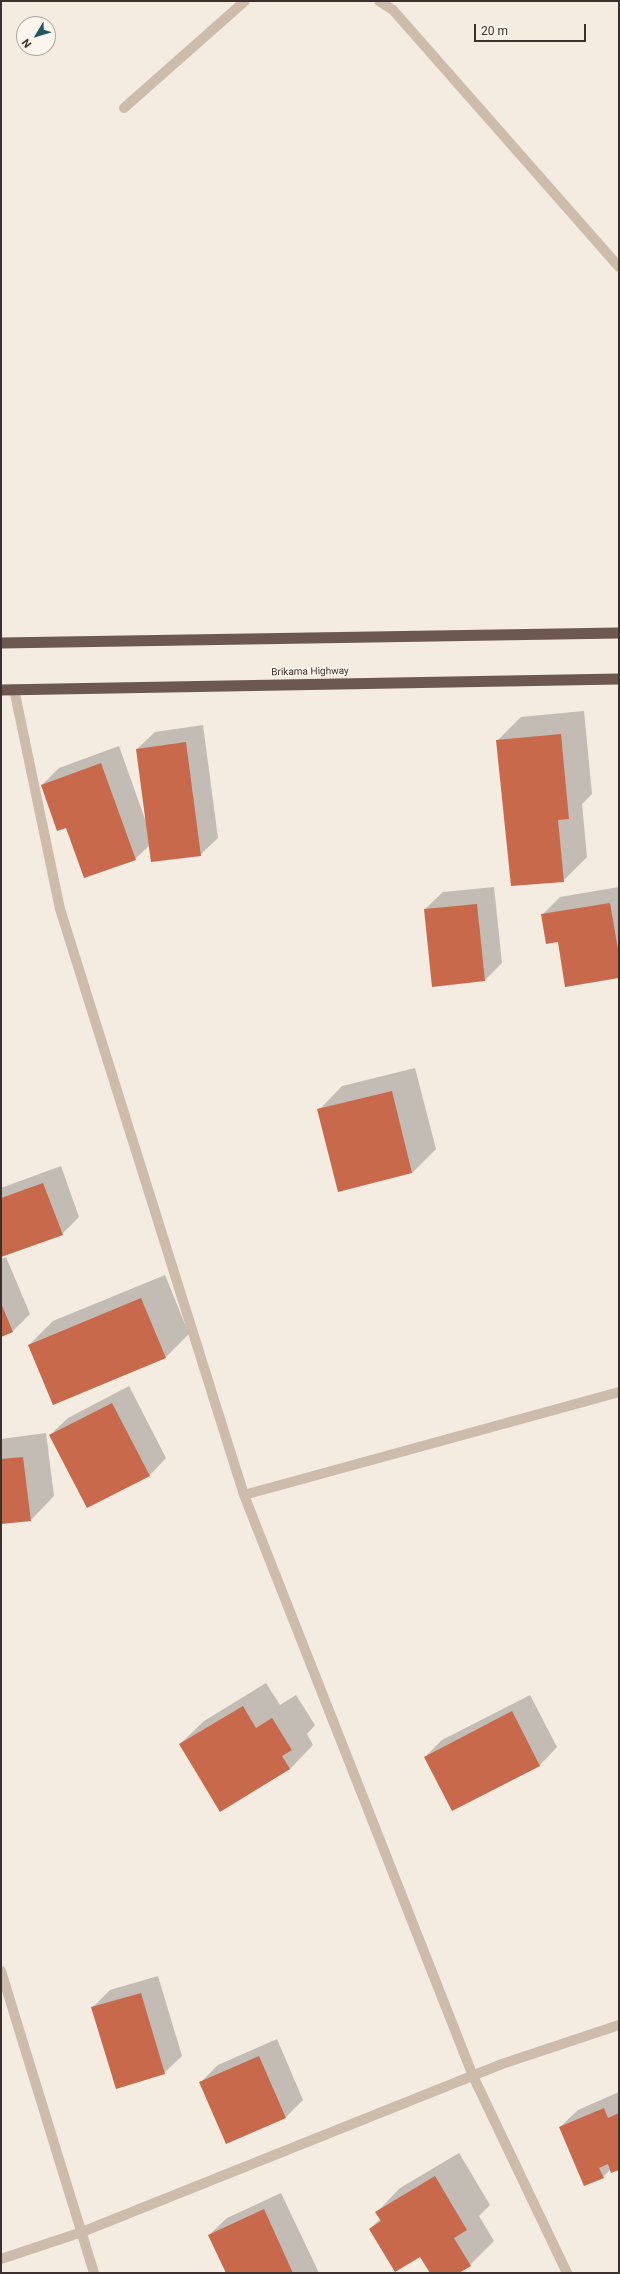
<!DOCTYPE html>
<style>
body{margin:0}
#map{position:relative;width:620px;height:2274px;overflow:hidden;background:#f4ebe1;font-family:Roboto,sans-serif}
canvas{display:block}
.frame{position:absolute;inset:0;border:2px solid #3b302b;pointer-events:none}
.north{position:absolute;left:16px;top:16px;width:40px;height:40px;box-sizing:border-box;background:#fbf5ee;border:1px solid #aea6a0;border-radius:50%;rotate:232deg;font-size:11px;font-weight:700;line-height:16px;text-align:center;color:#3b302b}
.north::after{content:'';display:block;margin:auto;width:14px;height:18px;background:#1f5a5e;clip-path:polygon(50% 0,100% 100%,50% 72%,0 100%)}
.scale{position:absolute;left:474px;top:24px;width:112px;height:18px;box-sizing:border-box;border:2px solid #3b302b;border-top:0;padding-left:5px;font-size:12px;line-height:14px;white-space:nowrap;color:#3b302b;-webkit-text-stroke:3px #fbf5ee;paint-order:stroke}
</style>
<div id="map">
<canvas width="620" height="2274"></canvas>
<div class="frame"></div>
<div class="north">N</div>
<div class="scale">20 m</div>
</div>
<script>
const ctx = document.querySelector('canvas').getContext('2d');
ctx.lineJoin = 'round';
function fillPath(path, color) { ctx.fillStyle = color; ctx.fill(path, 'evenodd'); }
const toPath = rows => new Path2D(rows.map(r => 'M' + r).join(''));
function strokePath(path, color, width, dash) { ctx.strokeStyle = color; ctx.lineWidth = width; ctx.lineCap = dash ? 'butt' : 'round'; ctx.setLineDash(dash || []); ctx.stroke(path); }
function drawText(font, color, halo, rows, align = 'center') {
  ctx.font = font + ' Roboto,sans-serif'; ctx.lineWidth = 3; ctx.setLineDash([]); ctx.textBaseline = 'middle'; ctx.strokeStyle = halo; ctx.fillStyle = color; for (const [text, x, y, turn = 0] of rows) {
    ctx.save(); ctx.translate(x, y); ctx.rotate((+turn || 0) * Math.PI / 180); ctx.textAlign = isNaN(turn) ? turn : align; if (halo) ctx.strokeText(text, 0, 0); ctx.fillText(text, 0, 0); ctx.restore();
  }
}
const shadow = toPath([
 [584,711,592,794,582,804,587,857,563,881,497,741,521,717],
 [203,725,218,838,200,855,150,845,135,859,66,827,42,785,59,768,119,746,146,822,137,749,155,732],
 [494,887,502,963,485,980,425,909,443,892],
 [619,887,619,977,558,941,542,915,560,897],
 [415,1068,436,1149,412,1173,319,1110,342,1086],
 [61,1166,79,1217,62,1234,1,1256,1,1188],
 [6,1257,30,1314,13,1331,1,1336,1,1259],
 [165,1275,189,1334,166,1357,53,1403,29,1345,53,1321],
 [129,1386,166,1458,149,1476,50,1435,68,1418],
 [46,1433,54,1496,31,1520,1,1523,1,1439],
 [266,1683,280,1705,296,1695,315,1725,307,1734,313,1745,290,1769,220,1811,180,1744,204,1721],
 [530,1695,557,1747,540,1765,452,1810,425,1757,442,1740],
 [158,1976,182,2056,164,2073,93,2007,110,1990],
 [277,2039,303,2100,286,2117,227,2142,201,2082,218,2065],
 [619,2092,619,2169,611,2169,603,2177,560,2127,578,2110],
 [459,2153,490,2205,479,2216,494,2241,470,2265,457,2273,431,2273,420,2256,370,2229,381,2218,377,2212,400,2188],
 [281,2193,319,2273,227,2273,209,2235,227,2218]
]);
const building = toPath([
 [561,734,569,819,558,820,564,882,511,886,496,740],
 [186,742,201,856,151,862,136,749],
 [101,763,136,860,84,878,66,828,57,831,41,785],
 [610,903,619,955,619,978,565,987,558,942,546,944,541,914],
 [477,904,485,981,432,987,424,909],
 [392,1091,412,1173,338,1192,317,1109],
 [43,1183,63,1235,1,1257,1,1198],
 [141,1298,166,1358,53,1405,28,1345],
 [1,1303,13,1332,1,1337],
 [112,1403,150,1476,87,1508,49,1435],
 [23,1457,31,1521,1,1524,1,1459],
 [243,1706,256,1728,272,1718,292,1750,282,1756,290,1769,220,1812,179,1744],
 [512,1711,540,1766,452,1811,424,1757],
 [141,1993,165,2074,116,2089,91,2007],
 [259,2056,286,2118,226,2144,199,2082],
 [604,2108,608,2118,619,2113,619,2170,611,2173,608,2164,599,2168,604,2178,584,2186,559,2127],
 [435,2176,467,2230,454,2238,471,2266,459,2273,430,2273,420,2257,395,2272,369,2229,381,2221,375,2212],
 [264,2209,293,2273,226,2273,208,2235]
]);
const minor = toPath([
 [379,1,393,10,619,267],
 [124,108,245,1],
 [14,689,60,909,244,1495,473,2076,567,2273],
 [244,1495,619,1392],
 [1,1971,94,2273],
 [1,2259,82,2232,502,2064,619,2025]
]);
const trunk = toPath([
 [1,643,619,633],
 [1,690,619,679]
]);
const streetNames = [
 ["Brikama Highway",310,672,-1]
];
fillPath(shadow, '#0003');
fillPath(building, '#c8694b');
strokePath(minor, '#cdbbac', 10);
strokePath(trunk, '#6c584f', 11);
drawText('10px', '#3b302b', '#fbf5ee', streetNames);
</script>
